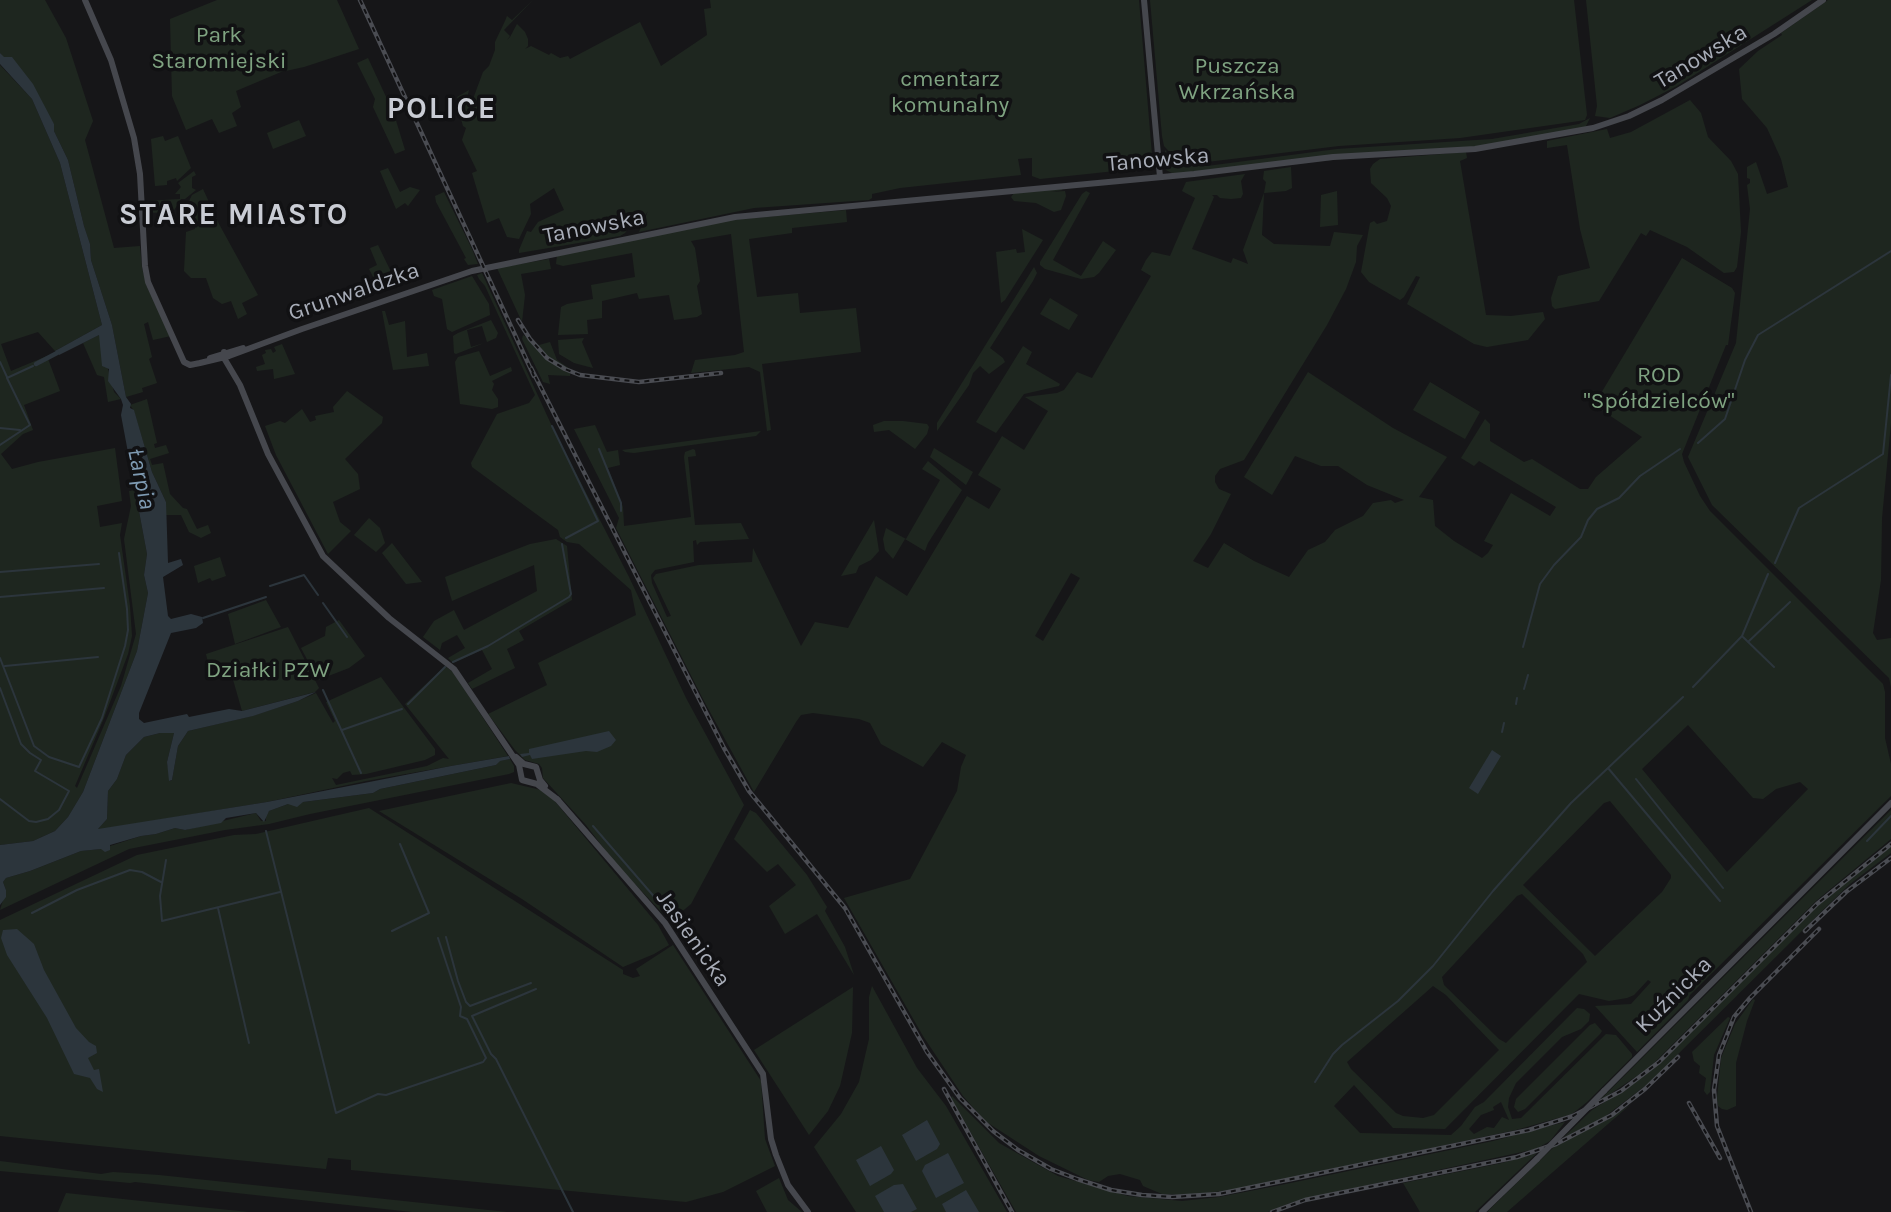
<!DOCTYPE html>
<meta charset="utf-8">
<style>
body{margin:0}
canvas{display:block;background:#161618}
</style>
<canvas width="1891" height="1212"></canvas>
<script>
const ctx = document.querySelector('canvas').getContext('2d');
ctx.lineJoin = 'round';
function fillPath(path, color) { ctx.fillStyle = color; ctx.fill(path, 'evenodd'); }
const toPath = rows => new Path2D(rows.map(r => 'M' + r).join(''));
function strokePath(path, color, width, dash) { ctx.strokeStyle = color; ctx.lineWidth = width; ctx.lineCap = dash ? 'butt' : 'round'; ctx.setLineDash(dash || []); ctx.stroke(path); }
function drawText(font, color, halo, rows, align = 'center') {
  ctx.font = font + ' Karla,sans-serif'; ctx.lineWidth = 7; ctx.setLineDash([]); ctx.textBaseline = 'middle'; ctx.strokeStyle = halo; ctx.fillStyle = color; for (const [text, x, y, turn = 0] of rows) {
    ctx.save(); ctx.translate(x, y); ctx.rotate((+turn || 0) * Math.PI / 180); ctx.textAlign = isNaN(turn) ? turn : align; if (halo) ctx.strokeText(text, 0, 0); ctx.fillText(text, 0, 0); ctx.restore();
  }
}
const green = toPath([
 [0,0,45,0,66,38,93,121,85,140,114,248,140,246,142,268,147,287,171,336,153,340,148,322,144,324,152,357,149,359,157,383,142,388,143,392,126,397,112,325,91,260,90,244,84,226,68,160,54,131,54,124,0,53],
 [217,0,337,0,359,49,304,67,281,72,236,91,241,107,232,113,237,126,219,133,212,119,186,130,172,96,170,19],
 [533,0,504,30,510,36,507,40,510,37,517,24,525,32,528,39,528,46,525,49,531,46,549,55,551,53,560,58,568,56,570,59,640,22,661,66,707,35,704,9,711,8,710,0,1139,0,1153,167,1040,179,1032,176,1032,158,1018,159,1021,175,900,188,872,194,872,198,869,200,754,208,639,232,648,211,644,217,634,221,625,233,620,236,519,253,519,250,527,231,531,232,538,222,564,210,554,188,530,204,531,214,519,239,507,237,499,218,487,223,472,173,477,171,462,140,466,128,463,126,459,112,462,104,460,100,459,101,457,97,469,90,467,98,473,99,483,72,489,66,495,50,495,42,505,21,507,16,512,20],
 [1150,0,1574,0,1587,115,1585,120,1579,121,1460,138,1339,146,1207,162,1178,161,1164,146,1162,136],
 [1586,0,1812,0,1677,86,1640,105,1610,118,1595,116,1597,106],
 [1828,0,1891,0,1891,423,1882,518,1881,580,1873,633,1877,640,1891,638,1891,687,1889,678,1712,505,1688,457,1736,343,1750,209,1747,185,1750,183,1750,179,1747,178,1747,167,1756,162,1767,194,1788,187,1781,159,1767,128,1742,99,1739,69,1758,51,1782,35,1781,33],
 [368,58,394,114,405,150,395,154,373,107,375,99,357,63],
 [0,65,32,99,60,163,102,325,55,351,38,332,1,344,11,371,47,356,60,391,24,405,33,430,23,434,1,454,12,469,38,462,115,448,122,501,97,506,100,527,122,523,120,535,130,606,132,636,128,654,104,718,75,786,77,788,121,686,136,634,124,539,131,506,129,491,135,490,147,554,144,575,148,593,137,651,83,792,68,817,55,831,33,841,0,845],
 [1690,100,1701,113,1708,137,1731,161,1738,174,1741,232,1737,267,1734,272,1724,273,1687,247,1650,230,1646,236,1641,233,1599,301,1555,309,1552,306,1551,298,1558,276,1590,268,1580,229,1567,145,1547,148,1547,141,1607,129,1610,138,1631,132],
 [1590,118,1585,128,1470,148,1174,174,1166,170,1162,164,1165,164,1165,150,1179,164,1207,166,1337,149,1492,139,1579,124],
 [299,120,306,136,273,149,267,133],
 [163,136,165,141,178,136,191,168,177,181,176,178,167,181,167,185,155,186,151,139],
 [1466,152,1467,158,1460,161,1486,315,1511,316,1543,312,1545,319,1528,340,1487,347,1474,344,1407,304,1420,277,1416,276,1404,297,1400,300,1369,282,1361,272,1370,223,1374,221,1377,224,1387,221,1391,206,1387,198,1371,183,1370,169,1373,164,1380,159],
 [1291,167,1292,188,1286,191,1264,193,1262,235,1274,244,1330,246,1334,232,1363,235,1357,246,1356,262,1346,289,1327,325,1244,460,1220,469,1215,476,1215,482,1219,489,1231,494,1211,534,1193,561,1208,568,1224,543,1254,561,1289,577,1308,550,1325,542,1335,530,1363,516,1373,503,1391,500,1395,503,1404,500,1367,485,1338,466,1321,466,1295,456,1272,495,1244,477,1308,372,1393,428,1447,457,1419,497,1433,500,1435,526,1454,541,1482,558,1488,553,1493,545,1484,541,1511,493,1550,516,1556,507,1479,461,1474,466,1461,458,1485,419,1490,424,1490,441,1524,462,1532,459,1580,489,1588,489,1596,477,1642,437,1594,405,1682,258,1732,288,1735,293,1728,345,1726,345,1682,454,1684,462,1700,496,1710,511,1883,684,1885,692,1885,738,1891,764,1891,796,1706,979,1690,995,1688,1000,1637,1052,1595,1006,1631,1004,1651,982,1648,980,1634,995,1627,998,1609,1001,1579,994,1445,1129,1393,1128,1354,1085,1334,1106,1360,1133,1451,1135,1461,1126,1475,1107,1484,1102,1577,1008,1584,1009,1590,1014,1589,1021,1581,1029,1562,1037,1516,1083,1509,1098,1508,1107,1512,1119,1521,1118,1606,1034,1616,1035,1632,1054,1632,1057,1587,1102,1572,1114,1516,1130,1232,1190,1189,1195,1162,1194,1143,1186,1140,1180,1120,1174,1108,1176,1099,1182,1088,1180,1039,1156,985,1121,963,1096,923,1036,844,898,910,879,957,791,961,767,966,755,942,742,923,767,881,744,870,723,859,719,813,713,801,715,796,722,754,792,704,701,616,528,619,518,574,429,595,425,607,452,618,450,620,465,608,468,623,507,624,526,691,517,684,457,685,452,693,449,695,450,696,456,688,457,695,525,741,523,749,539,700,542,697,545,696,540,693,541,694,562,655,570,651,575,652,583,667,617,671,616,653,578,656,574,699,565,752,562,753,548,801,646,815,622,848,628,876,576,907,596,967,496,989,509,1001,489,978,475,1002,436,1024,450,1048,411,1025,397,1057,393,1064,390,1077,372,1092,378,1151,276,1141,270,1146,260,1152,252,1170,256,1195,198,1182,191,1186,182,1245,174,1241,181,1243,194,1241,198,1231,199,1220,198,1217,195,1212,195,1214,197,1192,249,1231,263,1233,258,1248,264,1243,250,1264,193,1266,182,1263,179,1264,171],
 [1071,573,1080,578,1043,641,1035,636],
 [1688,725,1753,798,1763,799,1776,789,1800,782,1808,789,1727,872,1642,769],
 [1610,801,1671,875,1671,878,1662,892,1595,956,1523,885,1604,803],
 [1522,894,1583,954,1587,962,1506,1043,1499,1039,1444,985,1442,977,1517,896],
 [1433,986,1446,995,1499,1050,1434,1115,1423,1118,1403,1116,1396,1113,1351,1069,1347,1062],
 [1501,1102,1509,1120,1502,1117,1494,1128,1487,1127,1474,1134,1469,1129,1481,1115,1494,1110,1493,1107],
 [388,168,400,192,410,187,420,190,408,206,405,203,396,209,380,171],
 [194,171,196,175,192,177,192,188,196,190,185,199,181,199,173,212,146,213,146,201,180,199,180,194,175,194,181,187,178,183],
 [1060,188,1063,190,1050,192,1065,191,1066,196,1061,210,1054,212,1036,203,1014,201,1011,197,1014,193],
 [203,189,219,224,258,295,242,303,247,314,238,319,231,301,222,304,213,298,206,278,191,278,184,271,186,232,195,229,195,222,190,222,189,218,189,201,192,195],
 [1086,191,1090,193,1053,260,1081,276,1103,241,1116,250,1099,273,1094,277,1081,279,1045,269,1040,265,1040,262,1082,194],
 [1337,191,1338,225,1320,227,1321,195],
 [444,192,472,249,478,264,468,265,464,259,466,258,436,202,435,196],
 [846,210,847,222,792,228,792,233,749,239,757,297,798,293,800,313,856,308,861,352,762,364,771,430,767,431,760,372,749,367,691,373,695,360,735,355,744,352,731,234,691,241,695,248,700,281,697,286,702,314,697,317,674,320,669,295,639,299,637,293,602,301,602,318,587,320,588,334,558,335,561,307,567,304,593,299,591,285,635,277,632,253,563,266,556,264,557,255,731,220],
 [1022,229,1043,240,1005,300,1001,303,996,252,1016,249,1017,253,1025,252],
 [378,245,394,278,379,288,369,269,377,265,370,248],
 [549,259,551,269,521,274,525,295,522,322,497,268],
 [1034,267,1037,273,1033,281,990,348,1003,358,1005,362,989,374,980,366,973,373,969,385,937,431,937,423],
 [482,273,550,422,629,577,686,698,744,805,691,904,673,919,668,919,615,863,586,825,543,778,542,768,539,764,525,760,515,750,488,714,547,685,538,663,636,615,631,590,579,544,567,542,560,537,558,530,472,467,471,463,497,414,529,403,535,395,485,286,479,279,477,275],
 [472,276,489,304,490,315,452,332,447,329,442,299,434,296,432,290],
 [1050,298,1078,315,1069,330,1040,314],
 [382,311,385,311,389,325,405,321,407,357,427,353,429,366,393,370],
 [491,320,498,333,496,338,487,342,482,326,467,330,471,347,484,343,456,354,454,353,453,336,458,333],
 [99,335,114,392,121,399,108,402,104,377,97,375,83,343],
 [523,335,539,345,550,342,557,360,570,369,570,376,548,375,550,384,543,382,522,339],
 [584,338,582,342,593,368,574,363,559,354,558,340],
 [282,344,295,374,274,379,273,369,257,371,256,367,265,364,262,355,266,353,265,350,271,349,273,353,276,351,274,347],
 [1023,346,1032,352,1026,364,1060,384,1059,386,1024,394,996,433,976,422],
 [479,351,490,376,511,367,512,371,492,381,494,384,492,390,498,399,498,407,492,409,460,404,455,362,458,357],
 [1430,382,1480,412,1465,439,1413,410],
 [347,391,383,417,382,423,345,459,358,474,360,489,333,502,340,522,351,531,328,554,276,455,265,426,280,421,285,423,302,409,310,422,316,420,315,416,334,412,333,407],
 [147,399,157,443,154,444,155,448,166,445,169,453,150,459,152,465,163,463,170,494,183,508,187,509,197,529,208,525,211,533,201,538,189,532,181,515,166,515,166,502,152,472,134,411,130,405],
 [884,421,903,421,927,424,929,427,927,434,915,449,889,430,874,432,873,425],
 [761,431,756,436,634,453,625,452,622,450],
 [934,448,973,472,966,485,930,457],
 [928,461,962,490,928,543,925,551,905,539,893,559,885,550,883,539,886,528,906,539,940,480,922,469],
 [369,518,380,528,385,543,376,552,354,535],
 [874,520,879,551,871,560,859,566,856,573,841,576],
 [556,539,567,546,572,600,519,631,524,640,507,649,515,668,472,689,468,683,492,669,482,650,453,663,448,658,465,648,457,635,442,643,440,650,423,637,434,621,454,610,464,630,537,591,534,565,452,601,445,577,530,544],
 [392,543,422,582,406,584,382,553],
 [220,557,226,576,212,581,210,578,198,583,194,566],
 [266,600,281,627,235,644,228,614],
 [339,620,365,656,349,668,318,680,301,648,325,636,326,627],
 [288,627,319,688,315,692,242,711,232,676,212,679,206,654],
 [445,666,453,672,508,756,366,781,267,802,97,830,107,819,108,791,117,779,126,755,144,737,160,733,174,733,167,762,170,781,172,780,178,746,188,731,252,716,298,701,316,693,333,723,335,721,326,702,381,677,435,749,435,755,425,760,366,774,352,775,350,771,343,773,337,779,332,778,336,785,427,766,443,758,449,759,405,704],
 [510,759,514,766,514,772,509,774,310,814,269,824,225,830,129,849,0,910,6,890,3,882,6,878,30,871,81,851,101,849,141,836,156,834,175,828,185,830,256,813,261,821,266,821,266,815,269,811,288,804,373,793,380,789,496,765,499,761],
 [511,783,541,790,553,799,658,925,669,945,654,954,623,967,522,899,379,811],
 [369,808,623,970,623,974,633,978,640,976,636,969,673,945,761,1081,765,1139,775,1166,723,1192,686,1202,351,1170,351,1160,328,1158,326,1169,0,1136,0,920,137,855,234,835,256,834],
 [750,810,756,813,807,875,827,907,825,911,845,947,854,975,817,914,785,934,769,906,796,885,778,864,767,872,734,839],
 [1891,810,1891,839,1816,901,1650,1067,1597,1103],
 [1891,846,1891,853,1850,884,1825,908,1649,1083,1603,1118,1563,1138,1592,1110,1621,1092,1653,1069,1819,904],
 [872,986,917,1068,946,1106,1007,1212,856,1212,814,1147,841,1114,859,1082,869,1039,869,997],
 [853,987,852,1033,840,1086,828,1111,809,1135,754,1050],
 [1753,999,1755,1000,1747,1021,1736,1063,1736,1106,1727,1110,1722,1109,1718,1106,1717,1098,1721,1058,1735,1024],
 [1728,1017,1730,1018,1714,1055,1710,1092,1707,1095,1704,1091,1706,1078,1699,1073,1700,1066,1694,1061,1692,1052],
 [1595,1023,1602,1031,1600,1034,1525,1109,1518,1112,1514,1107,1516,1099,1590,1025],
 [952,1096,999,1143,1058,1176,1128,1196,1182,1201,1219,1197,1281,1185,1493,1141,1565,1122,1550,1141,1536,1149,1317,1196,1290,1203,1268,1212,1016,1212,951,1098],
 [1631,1104,1507,1212,1487,1212,1556,1145,1609,1119],
 [1537,1153,1475,1212,1420,1212,1403,1183,1502,1163],
 [0,1161,101,1174,113,1172,159,1175,507,1212,412,1212,135,1182,130,1183,0,1171],
 [779,1178,788,1200,802,1212,767,1212,756,1191],
 [66,1193,170,1204,249,1212,58,1212]
]);
const water = toPath([
 [0,53,4,57,12,57,33,84,54,124,54,131,68,160,84,226,90,244,91,260,112,325,126,397,131,404,130,408,134,410,152,472,166,502,168,563,181,559,183,565,163,577,168,616,171,619,191,614,202,617,203,623,196,628,171,633,139,713,139,719,144,723,187,714,189,717,229,709,242,711,316,692,298,701,253,716,188,731,178,746,172,780,169,781,167,762,174,733,160,733,144,737,126,755,117,779,108,791,107,819,98,829,267,802,451,766,509,756,510,759,500,761,496,765,380,789,373,793,303,802,297,807,288,804,269,811,264,822,256,813,226,818,221,823,185,830,175,828,156,834,141,836,110,845,110,850,105,852,101,849,81,851,30,871,6,878,3,882,6,890,6,897,0,905,0,845,33,841,55,831,68,817,83,792,137,651,148,593,144,575,147,554,121,415,123,405,121,399,108,381,109,369,102,366,99,335,59,355,55,351,102,325,60,163,32,99,0,64],
 [609,731,616,740,611,746,597,752,586,751,532,759,530,755,522,757,520,754,529,753,529,749],
 [1492,750,1501,756,1478,794,1469,788],
 [17,929,34,944,44,970,76,1028,89,1042,96,1046,97,1053,88,1058,94,1070,99,1069,103,1092,97,1089,90,1078,74,1074,47,1018,7,955,1,938,3,930],
 [927,1120,940,1144,937,1149,916,1161,902,1135],
 [881,1146,894,1170,891,1174,870,1186,856,1160],
 [948,1153,964,1183,936,1198,922,1171,925,1165],
 [903,1184,917,1209,911,1212,884,1212,875,1196,894,1185],
 [966,1190,979,1212,946,1212,942,1204]
]);
const stream = toPath([
 [0,362,7,377],
 [552,426,598,521,566,538],
 [0,428,20,430],
 [1698,443,1725,419,1745,360,1758,335,1891,251],
 [0,445,30,425,7,378,33,366],
 [599,449,621,503,621,511],
 [1775,563,1799,508,1883,454,1891,375],
 [0,572,99,564],
 [270,586,304,575,318,595],
 [0,597,104,588],
 [323,603,347,637],
 [203,618,266,597],
 [1743,637,1774,667],
 [1748,642,1790,602],
 [1523,647,1540,584,1554,565,1581,537,1588,520,1597,509,1619,498,1640,476,1680,449],
 [0,658,34,746,49,757,79,767,102,718,125,646,128,630,127,609,119,553],
 [453,662,488,646,569,597,571,594,562,544],
 [5,666,98,657],
 [1693,687,1742,636,1768,574],
 [0,688,21,744,30,753,41,760,35,771,69,791,59,810,48,819,36,822,29,821,0,799],
 [1524,689,1528,675],
 [323,690,361,773],
 [408,704,445,667],
 [1516,704,1517,698],
 [342,730,402,709],
 [1502,732,1504,723],
 [1608,768,1720,901],
 [1636,779,1723,888],
 [593,826,670,915],
 [266,831,336,1113,378,1094,386,1095,483,1062,486,1058,467,1019,460,1016,461,1007,438,938],
 [1867,841,1891,816],
 [166,860,160,896,162,921,280,892],
 [218,908,249,1043],
 [32,913,77,890,130,870,142,872,161,882],
 [392,931,429,913,400,844],
 [446,937,458,981,466,1002,470,1006,531,983],
 [536,989,472,1016,491,1054,496,1059,573,1212],
 [1315,1082,1333,1054,1342,1045,1398,1001,1433,966,1493,891,1571,803,1683,697]
]);
const canal = toPath([
 [36,364,57,353]
]);
const secondary = toPath([
 [85,0,111,60,134,138,140,174,145,266,148,282,184,362,190,365,200,363],
 [1144,0,1160,177],
 [224,352,224,358,240,385,268,454,323,556,389,618,454,669,519,765,522,780,537,784,558,800],
 [210,358,243,348],
 [200,363,229,356,302,329,472,271,735,217,1194,174,1333,157,1475,149,1593,128,1629,116,1662,100,1774,34,1823,0],
 [516,757,524,764,536,767,540,780,545,786],
 [557,799,665,923,763,1074,771,1139,776,1155,788,1185,808,1212],
 [1604,1091,1891,803],
 [1482,1212,1537,1159]
]);
const rail = toPath([
 [360,0,534,376],
 [518,320,530,339,547,358,565,369,580,375,639,382,721,373],
 [531,368,724,748,749,791,845,908,927,1052,960,1098,993,1131,1018,1150,1051,1169,1077,1179,1111,1190,1142,1195,1172,1197,1219,1194,1529,1130,1573,1116,1621,1091,1659,1062,1817,904,1891,844],
 [1805,931,1846,892,1891,858],
 [944,1089,1012,1212],
 [1689,1103,1720,1158],
 [1272,1212,1305,1200,1517,1157,1556,1144,1612,1115,1645,1089,1678,1057],
 [1751,1212,1717,1126,1714,1090,1719,1055,1734,1017,1750,998,1819,929]
]);
const secondaryBridge = toPath([
 [1537,1159,1604,1091]
]);
const parkNames = [
 ["Park",219,35],
 ["Staromiejski",219,61],
 ["Puszcza",1237,66],
 ["Wkrzańska",1237,92],
 ["cmentarz",950,79],
 ["komunalny",950,105],
 ["ROD",1659,375],
 ["\"Spółdzielców\"",1659,401],
 ["Działki PZW",268,670]
];
const streetNames = [
 ["Tanowska",1701,57,-31],
 ["Tanowska",1158,160,-5],
 ["Tanowska",594,227,-11],
 ["Grunwaldzka",354,292,-19],
 ["Jasienicka",693,939,55],
 ["Kuźnicka",1674,995,-45]
];
const waterNames = [
 ["Łarpia",141,479,78]
];
const districtNames = [
 ["POLICE",442,109],
 ["STARE MIASTO",234,215]
];
fillPath(green, '#1e261f');
fillPath(water, '#2c353c');
strokePath(stream, '#2c353c', 2);
strokePath(canal, '#2c353c', 4.5);
strokePath(secondary, '#45474d', 6);
strokePath(rail, '#4a4c52', 4.5);
strokePath(rail, '#111113', 2, [5]);
strokePath(secondaryBridge, '#45474d', 6);
drawText('23px', '#7fa381', '#111113', parkNames);
drawText('23px', '#a8adb8', '#111113', streetNames);
drawText('italic 24px', '#7f9bb3', '#111113', waterNames);
ctx.letterSpacing = '2px';
drawText('bold 30px', '#c9ccd4', '#111113', districtNames);
ctx.letterSpacing = '0px';
</script>
